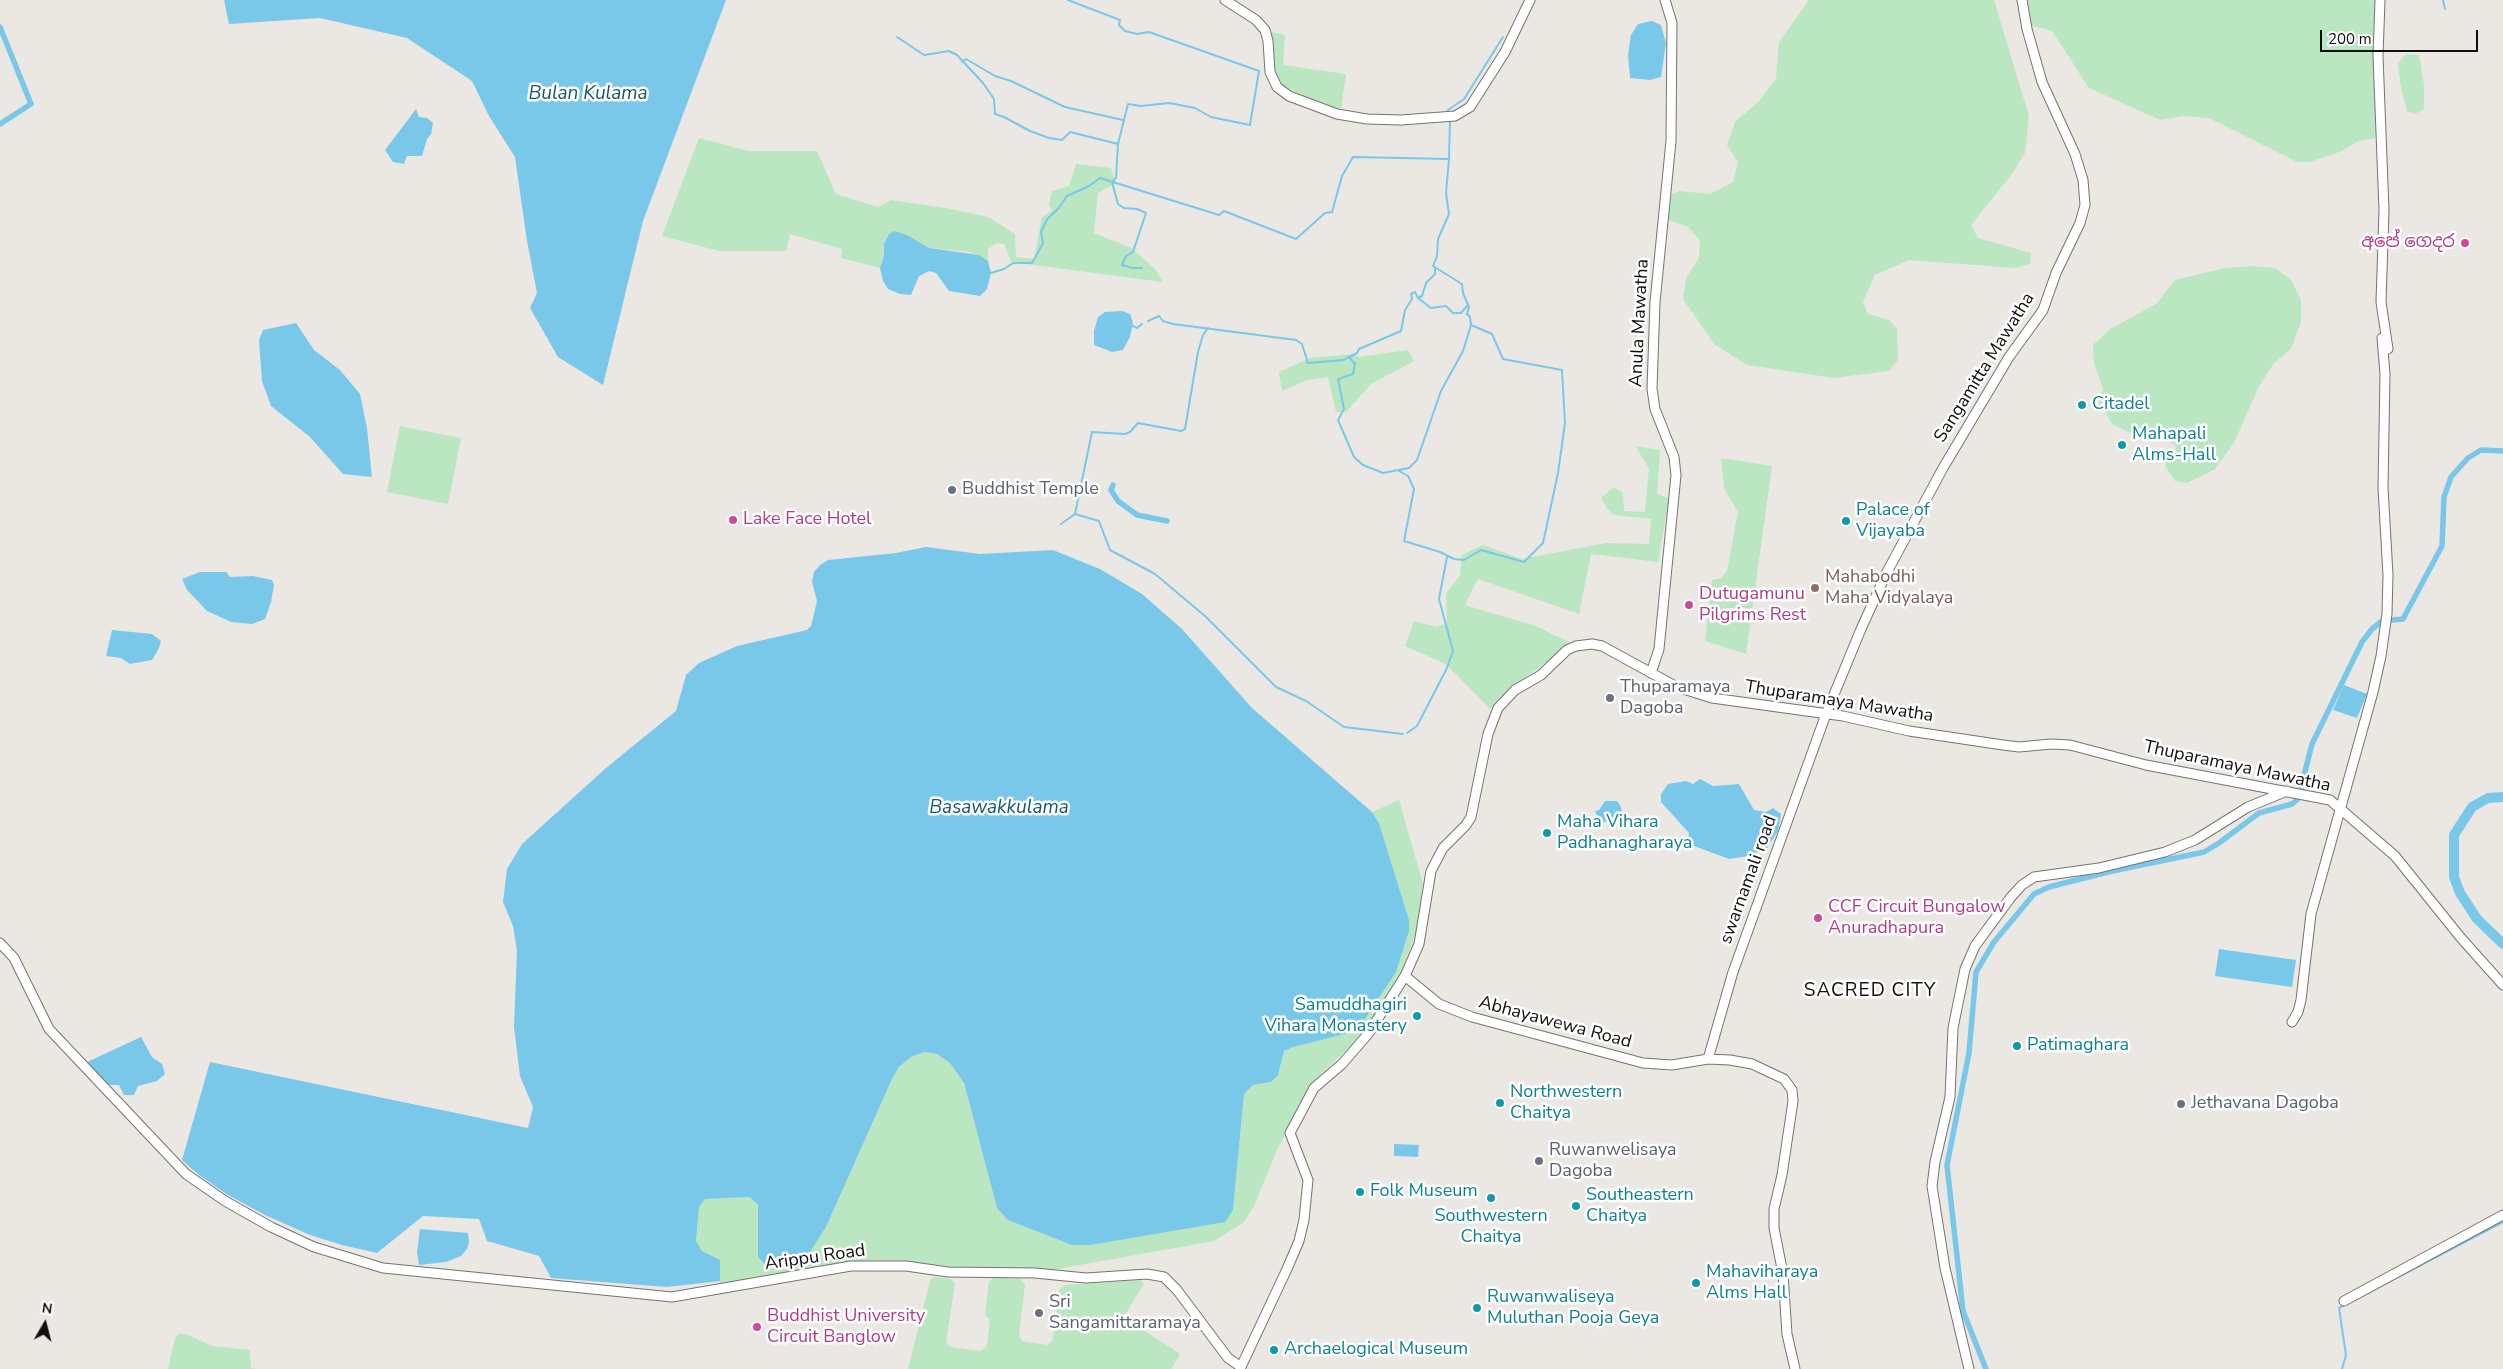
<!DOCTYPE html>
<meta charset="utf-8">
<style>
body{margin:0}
#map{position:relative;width:2503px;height:1369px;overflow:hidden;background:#ebe8e3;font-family:"Nunito Sans",sans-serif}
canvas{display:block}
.north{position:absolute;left:20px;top:1299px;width:50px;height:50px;-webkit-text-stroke:4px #fff;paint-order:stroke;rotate:8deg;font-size:14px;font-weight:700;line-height:20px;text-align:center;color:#100f0d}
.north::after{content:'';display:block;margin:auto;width:18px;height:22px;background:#100f0d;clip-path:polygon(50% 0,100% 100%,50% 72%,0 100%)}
.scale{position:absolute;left:2320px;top:30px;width:158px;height:22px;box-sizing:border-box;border:2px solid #100f0d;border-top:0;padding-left:6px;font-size:15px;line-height:18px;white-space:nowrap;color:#100f0d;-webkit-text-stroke:4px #fff;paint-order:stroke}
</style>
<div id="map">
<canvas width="2503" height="1369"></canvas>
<div class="north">N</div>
<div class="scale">200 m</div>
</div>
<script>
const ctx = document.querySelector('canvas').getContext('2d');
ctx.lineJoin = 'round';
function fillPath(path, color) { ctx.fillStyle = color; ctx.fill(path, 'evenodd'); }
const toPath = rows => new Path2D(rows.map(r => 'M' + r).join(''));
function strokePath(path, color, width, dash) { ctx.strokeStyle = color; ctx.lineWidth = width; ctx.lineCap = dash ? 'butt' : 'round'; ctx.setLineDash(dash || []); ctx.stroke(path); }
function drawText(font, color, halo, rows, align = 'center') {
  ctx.font = font + ' "Nunito Sans","Noto Sans Sinhala",sans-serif'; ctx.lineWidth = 5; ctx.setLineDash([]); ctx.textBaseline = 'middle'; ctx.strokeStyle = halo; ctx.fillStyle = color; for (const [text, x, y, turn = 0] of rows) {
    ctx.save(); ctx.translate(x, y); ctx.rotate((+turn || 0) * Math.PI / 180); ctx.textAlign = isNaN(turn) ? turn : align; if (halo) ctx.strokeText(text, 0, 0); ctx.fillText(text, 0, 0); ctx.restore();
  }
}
const green = toPath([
 [1809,0,1994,0,2029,116,2025,153,2011,175,1971,225,1978,238,2031,253,2030,264,2014,268,1909,260,1875,275,1863,302,1868,314,1889,320,1897,329,1898,360,1889,371,1834,378,1747,365,1714,344,1683,299,1686,278,1699,258,1700,240,1688,227,1666,219,1670,195,1680,191,1710,194,1733,182,1738,162,1727,145,1735,122,1758,102,1776,79,1779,42],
 [2028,0,2377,0,2375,138,2358,141,2342,151,2310,162,2297,162,2209,118,2183,116,2160,120,2089,88,2052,31,2030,25],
 [1271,32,1285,35,1283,65,1346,74,1341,109,1316,102,1282,86,1274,75],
 [2406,54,2419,55,2424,85,2424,109,2415,114,2407,111,2401,88,2398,63],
 [699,138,749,151,817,151,836,194,878,207,891,200,946,208,988,217,1015,234,1016,257,1034,259,1042,217,1052,211,1049,205,1052,191,1069,186,1076,164,1111,168,1116,183,1098,193,1094,233,1132,248,1155,269,1163,282,1011,262,1004,244,997,243,988,249,988,261,970,252,929,248,918,242,889,234,880,268,841,258,842,249,790,234,786,251,719,251,662,236],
 [2251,266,2275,268,2291,280,2301,299,2301,322,2291,349,2274,363,2258,388,2234,443,2215,469,2187,483,2175,481,2165,466,2167,458,2177,447,2164,437,2138,436,2113,425,2099,403,2103,389,2094,363,2093,345,2110,329,2156,304,2175,280,2225,268],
 [1408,350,1414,361,1371,384,1346,412,1336,412,1328,377,1307,380,1282,391,1279,372,1310,358,1354,354,1358,357],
 [400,426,461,438,448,504,387,492],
 [1635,446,1660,450,1657,494,1669,498,1658,562,1591,554,1579,614,1478,579,1465,605,1536,626,1571,643,1501,696,1490,709,1446,664,1405,646,1414,621,1437,627,1447,623,1446,593,1460,576,1462,555,1483,545,1522,559,1606,543,1649,544,1651,519,1614,515,1607,509,1601,498,1614,487,1623,493,1624,511,1645,512,1649,468],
 [1721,458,1772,466,1746,654,1705,641,1712,580,1721,578,1727,571,1738,512,1724,488],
 [1399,800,1423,884,1416,933,1399,977,1366,1031,1319,1076,1308,1090,1277,1150,1254,1206,1243,1223,1214,1241,1035,1273,851,1266,720,1289,720,1260,702,1251,696,1241,699,1207,705,1199,750,1197,758,1205,758,1257,807,1257,826,1227,892,1079,899,1067,911,1057,924,1052,937,1054,950,1063,964,1083,997,1208,1233,1210,1244,1094,1253,1085,1271,1082,1278,1075,1284,1051,1293,1047,1409,920,1379,823,1372,812],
 [934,1277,951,1279,955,1284,946,1342,950,1347,981,1351,987,1346,990,1320,985,1315,989,1282,994,1277,1020,1279,1025,1284,1019,1335,1022,1341,1048,1345,1053,1339,1059,1290,1065,1285,1141,1280,1144,1284,1125,1315,1127,1320,1179,1353,1179,1357,1171,1369,908,1369,930,1281],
 [178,1334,186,1334,212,1346,250,1350,251,1368,258,1369,168,1369,175,1338]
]);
const water = toPath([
 [224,0,726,0,643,221,603,385,558,357,530,308,537,293,527,241,515,157,489,116,472,81,407,38,320,18,229,24],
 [1652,21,1661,25,1666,43,1661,77,1650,80,1630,78,1628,55,1631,35,1638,24],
 [416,109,419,117,427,118,433,123,431,134,427,139,422,156,407,156,404,164,393,162,385,150],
 [894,231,907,235,929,248,979,255,988,261,991,273,987,289,980,296,949,291,936,273,929,271,919,276,911,295,900,294,888,289,883,281,880,268,884,255,884,244,889,234],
 [1122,311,1130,314,1133,323,1130,337,1123,350,1112,352,1094,345,1094,331,1098,317,1105,312],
 [296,323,314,350,340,370,360,394,367,428,372,477,343,474,310,437,271,406,262,381,259,340,263,330],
 [926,547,980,554,1053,550,1100,569,1142,594,1182,629,1252,708,1372,812,1379,823,1409,920,1409,931,1396,972,1361,1025,1348,1033,1293,1047,1284,1051,1278,1075,1271,1082,1253,1085,1244,1094,1233,1210,1225,1222,1090,1245,1072,1245,1008,1220,997,1208,964,1083,950,1063,937,1054,924,1052,911,1057,899,1067,892,1079,826,1227,807,1257,800,1260,765,1264,758,1257,758,1205,750,1197,705,1199,699,1207,696,1241,702,1251,720,1260,720,1281,667,1287,551,1278,539,1256,487,1241,479,1219,423,1216,377,1253,342,1245,310,1235,265,1215,228,1195,199,1175,182,1160,210,1062,528,1128,533,1107,520,1076,514,1027,517,951,513,926,503,902,507,869,522,844,606,768,676,711,686,675,699,663,737,646,807,630,811,626,817,601,812,582,814,572,820,565,828,560,896,553],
 [200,572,226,572,230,577,253,576,272,580,274,585,271,602,265,619,252,624,231,622,207,611,187,590,182,579],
 [112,630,152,634,161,641,159,648,152,660,130,664,121,658,106,656],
 [2344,685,2367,694,2357,718,2333,710],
 [1700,779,1713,786,1739,784,1754,810,1766,812,1773,808,1781,814,1778,831,1767,848,1748,856,1729,859,1694,846,1688,841,1689,833,1661,802,1661,794,1668,784,1686,781,1693,784],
 [1605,801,1617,801,1620,805,1623,814,1620,821,1612,823,1599,821,1595,811,1599,810],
 [2219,949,2296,960,2292,987,2215,976],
 [141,1037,152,1057,162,1064,165,1074,157,1081,138,1086,134,1095,124,1095,119,1085,107,1085,85,1063],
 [1394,1144,1419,1145,1418,1157,1394,1156],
 [420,1229,468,1233,469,1242,467,1249,461,1256,446,1262,419,1265,417,1252]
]);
const stream = toPath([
 [1068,0,1120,20,1119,25,1125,31,1137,34,1149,32,1259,71,1250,125,1211,117,1195,108,1169,103,1141,106,1128,104,1118,144,1116,178,1112,182,1118,204,1124,208,1137,209,1146,213,1133,252,1126,256,1122,265,1132,268,1142,268],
 [2443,0,2445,9],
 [897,37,924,55,949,51,957,55,983,83,994,99,995,114,1004,117,1030,131,1049,138,1062,140,1070,132,1118,144],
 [962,62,966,59,995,76,1011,81,1065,107,1123,120],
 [1449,113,1448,110,1464,99,1503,37],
 [991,273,1004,269,1013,263,1032,263,1043,243,1041,232,1047,219,1058,209,1067,196,1089,186,1100,178,1219,215,1224,211,1296,239,1325,213,1332,212,1342,176,1353,157,1449,159,1450,120],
 [1418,298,1422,296,1426,283,1435,274,1435,268],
 [1468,305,1461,313,1453,313,1446,306,1431,308,1418,298,1415,292,1411,294,1412,299,1405,310,1401,331,1359,349,1357,353,1349,357,1355,364,1353,374,1338,379,1344,409,1338,420,1354,457,1363,465,1383,473,1409,468,1417,460,1441,391,1463,351,1471,325],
 [1148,321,1159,316,1163,321,1173,324,1296,340,1302,344,1308,363,1344,360,1349,357],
 [1133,326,1137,328,1142,324],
 [1399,471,1408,476,1414,489,1404,541,1440,552,1454,559,1464,560,1481,550,1524,562,1543,543,1558,473,1565,423,1562,370,1503,359,1492,334,1471,325,1470,317,1467,314,1469,307,1463,293,1462,284,1433,266,1437,256,1438,239,1449,214,1446,193,1449,159],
 [1075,514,1099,521,1110,550,1155,574,1205,616,1276,687,1306,701,1344,727,1403,734],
 [1061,524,1075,514,1092,432,1125,434,1130,432,1138,423,1181,431,1185,429,1198,352,1203,335,1208,328],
 [1407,733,1417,726,1446,670,1453,651,1439,599,1447,557],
 [2342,1369,2346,1355,2339,1308,2503,1222]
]);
const canal = toPath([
 [0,27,31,104,0,124],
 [1113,485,1111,490,1118,501,1137,515,1167,521],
 [1986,1369,1963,1311,1947,1165,1969,1053,1976,972,1994,942,2034,894,2049,887,2108,872,2204,852,2219,843,2259,813,2292,804,2298,799,2312,744,2362,642,2372,629,2382,621,2403,619,2442,546,2444,497,2451,477,2468,458,2481,450,2503,451]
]);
const river = toPath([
 [2503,797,2488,798,2472,807,2454,835,2454,877,2460,893,2477,919,2503,944]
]);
const secondary = toPath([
 [1225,0,1256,20,1265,30,1268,41,1270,72,1277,87,1289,96,1337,114,1367,119,1401,120,1455,116,1470,107,1505,52,1530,0],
 [1651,673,1659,649,1676,475,1674,457,1655,409,1652,389,1655,302,1671,141,1672,23,1665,0],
 [0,943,14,958,49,1029,186,1174,225,1201,271,1227,314,1247,383,1268,672,1297,851,1266,906,1266,948,1272,1035,1273,1086,1278,1147,1274,1164,1277,1177,1290,1228,1358,1241,1367],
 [1405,976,1439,1004,1472,1017,1643,1063,1672,1065,1708,1059,1730,1060,1752,1064,1784,1079,1792,1090,1793,1101,1782,1175,1774,1209,1774,1228,1783,1274,1787,1334,1795,1369],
 [2292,1022,2298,1012,2301,1000,2311,914,2373,692,2381,656,2387,614,2388,575,2383,488,2385,374,2382,338,2388,349,2381,302,2384,210,2378,56,2380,0],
 [1708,1059,1733,972,1826,714,1861,629,1887,572,1943,468,2009,357,2043,310,2056,273,2080,223,2085,205,2083,180,2075,154,2042,82,2027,29,2022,0],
 [2344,1301,2503,1215],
 [1240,1369,1287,1269,1299,1241,1304,1220,1308,1180,1290,1133,1314,1088,1342,1064,1368,1034,1405,976,1419,944,1431,871,1443,848,1466,825,1471,817,1488,734,1498,708,1515,690,1541,675,1567,650,1576,646,1592,644,1602,646,1677,687,1712,698,1843,716,1909,731,2003,745,2019,747,2051,744,2070,745,2146,765,2330,800,2395,856,2461,938,2503,985],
 [1969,1369,1945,1268,1932,1186,1935,1162,1950,1097,1953,1028,1965,969,1975,946,2011,897,2022,885,2034,877,2099,868,2165,852,2195,840,2248,807,2287,791]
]);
const markers = [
 [2465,243,5,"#d1479c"],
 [2082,405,5,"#0f9aa8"],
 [2122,445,5,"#0f9aa8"],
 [952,490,5,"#6b7280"],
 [733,520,5,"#d1479c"],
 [1846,521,5,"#0f9aa8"],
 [1815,588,5,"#8d6e63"],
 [1689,605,5,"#d1479c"],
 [1610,698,5,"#6b7280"],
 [1547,833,5,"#0f9aa8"],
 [1818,918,5,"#d1479c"],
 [1417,1016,5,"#0f9aa8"],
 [2017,1046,5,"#0f9aa8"],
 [1500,1103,5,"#0f9aa8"],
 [2181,1104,5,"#6b7280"],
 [1539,1161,5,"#6b7280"],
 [1360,1192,5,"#0f9aa8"],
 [1491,1198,5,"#0f9aa8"],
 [1576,1206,5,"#0f9aa8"],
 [1696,1283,5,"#0f9aa8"],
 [1477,1308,5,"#0f9aa8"],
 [1039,1313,5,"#6b7280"],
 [757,1327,5,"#d1479c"],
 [1274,1350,5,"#0f9aa8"]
];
const hotelNames = [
 ["අපේ ගෙදර",2455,243,"right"],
 ["Lake Face Hotel",743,520],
 ["Dutugamunu",1699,595],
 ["Pilgrims Rest",1699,616],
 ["CCF Circuit Bungalow",1828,908],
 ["Anuradhapura",1828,929],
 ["Buddhist University",767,1317],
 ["Circuit Banglow",767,1338]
];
const streetNames = [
 ["Anula Mawatha",1640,323,-87],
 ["Sangamitta Mawatha",1985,368,-58],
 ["Thuparamaya Mawatha",1839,702,9],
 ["Thuparamaya Mawatha",2237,767,12],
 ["swarnamali road",1749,880,-70],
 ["Abhayawewa Road",1555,1023,15],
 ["Arippu Road",815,1258,-8]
];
const cultureNames = [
 ["Citadel",2092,405],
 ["Mahapali",2132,435],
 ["Alms-Hall",2132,456],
 ["Palace of",1856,511],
 ["Vijayaba",1856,532],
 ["Maha Vihara",1557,823],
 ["Padhanagharaya",1557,844],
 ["Samuddhagiri",1407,1006,"right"],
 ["Vihara Monastery",1407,1027,"right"],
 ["Patimaghara",2027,1046],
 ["Northwestern",1510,1093],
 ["Chaitya",1510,1114],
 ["Folk Museum",1370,1192],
 ["Southeastern",1586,1196],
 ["Chaitya",1586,1217],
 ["Southwestern",1491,1217,"center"],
 ["Chaitya",1491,1238,"center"],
 ["Mahaviharaya",1706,1273],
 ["Alms Hall",1706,1294],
 ["Ruwanwaliseya",1487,1298],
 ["Muluthan Pooja Geya",1487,1319],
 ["Archaelogical Museum",1284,1350]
];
const worshipNames = [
 ["Buddhist Temple",962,490],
 ["Thuparamaya",1620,688],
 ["Dagoba",1620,709],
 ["Jethavana Dagoba",2191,1104],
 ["Ruwanwelisaya",1549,1151],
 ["Dagoba",1549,1172],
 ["Sri",1049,1303],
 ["Sangamittaramaya",1049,1324]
];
const educationNames = [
 ["Mahabodhi",1825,578],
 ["Maha Vidyalaya",1825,599]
];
const waterNames = [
 ["Bulan Kulama",588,94],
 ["Basawakkulama",999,808]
];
const neighbourhoodNames = [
 ["SACRED CITY",1870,991]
];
fillPath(green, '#bae6c2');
fillPath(water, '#79c8e9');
strokePath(stream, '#79c8e9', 2);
strokePath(canal, '#79c8e9', 5.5);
strokePath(river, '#79c8e9', 10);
strokePath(secondary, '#76736f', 11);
strokePath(secondary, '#fff', 9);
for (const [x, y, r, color] of markers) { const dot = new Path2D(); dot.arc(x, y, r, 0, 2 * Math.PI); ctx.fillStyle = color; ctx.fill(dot); strokePath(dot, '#fff', 2); }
drawText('18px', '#b23c85', '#fff', hotelNames, 'left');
drawText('18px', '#100f0d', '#fff', streetNames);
drawText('18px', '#0d838f', '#fff', cultureNames, 'left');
drawText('18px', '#5b616d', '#fff', worshipNames, 'left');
drawText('18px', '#785e54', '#fff', educationNames, 'left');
drawText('italic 19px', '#17576d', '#fff', waterNames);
ctx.letterSpacing = '1px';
drawText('19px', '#100f0d', '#fff', neighbourhoodNames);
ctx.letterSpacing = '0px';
</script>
